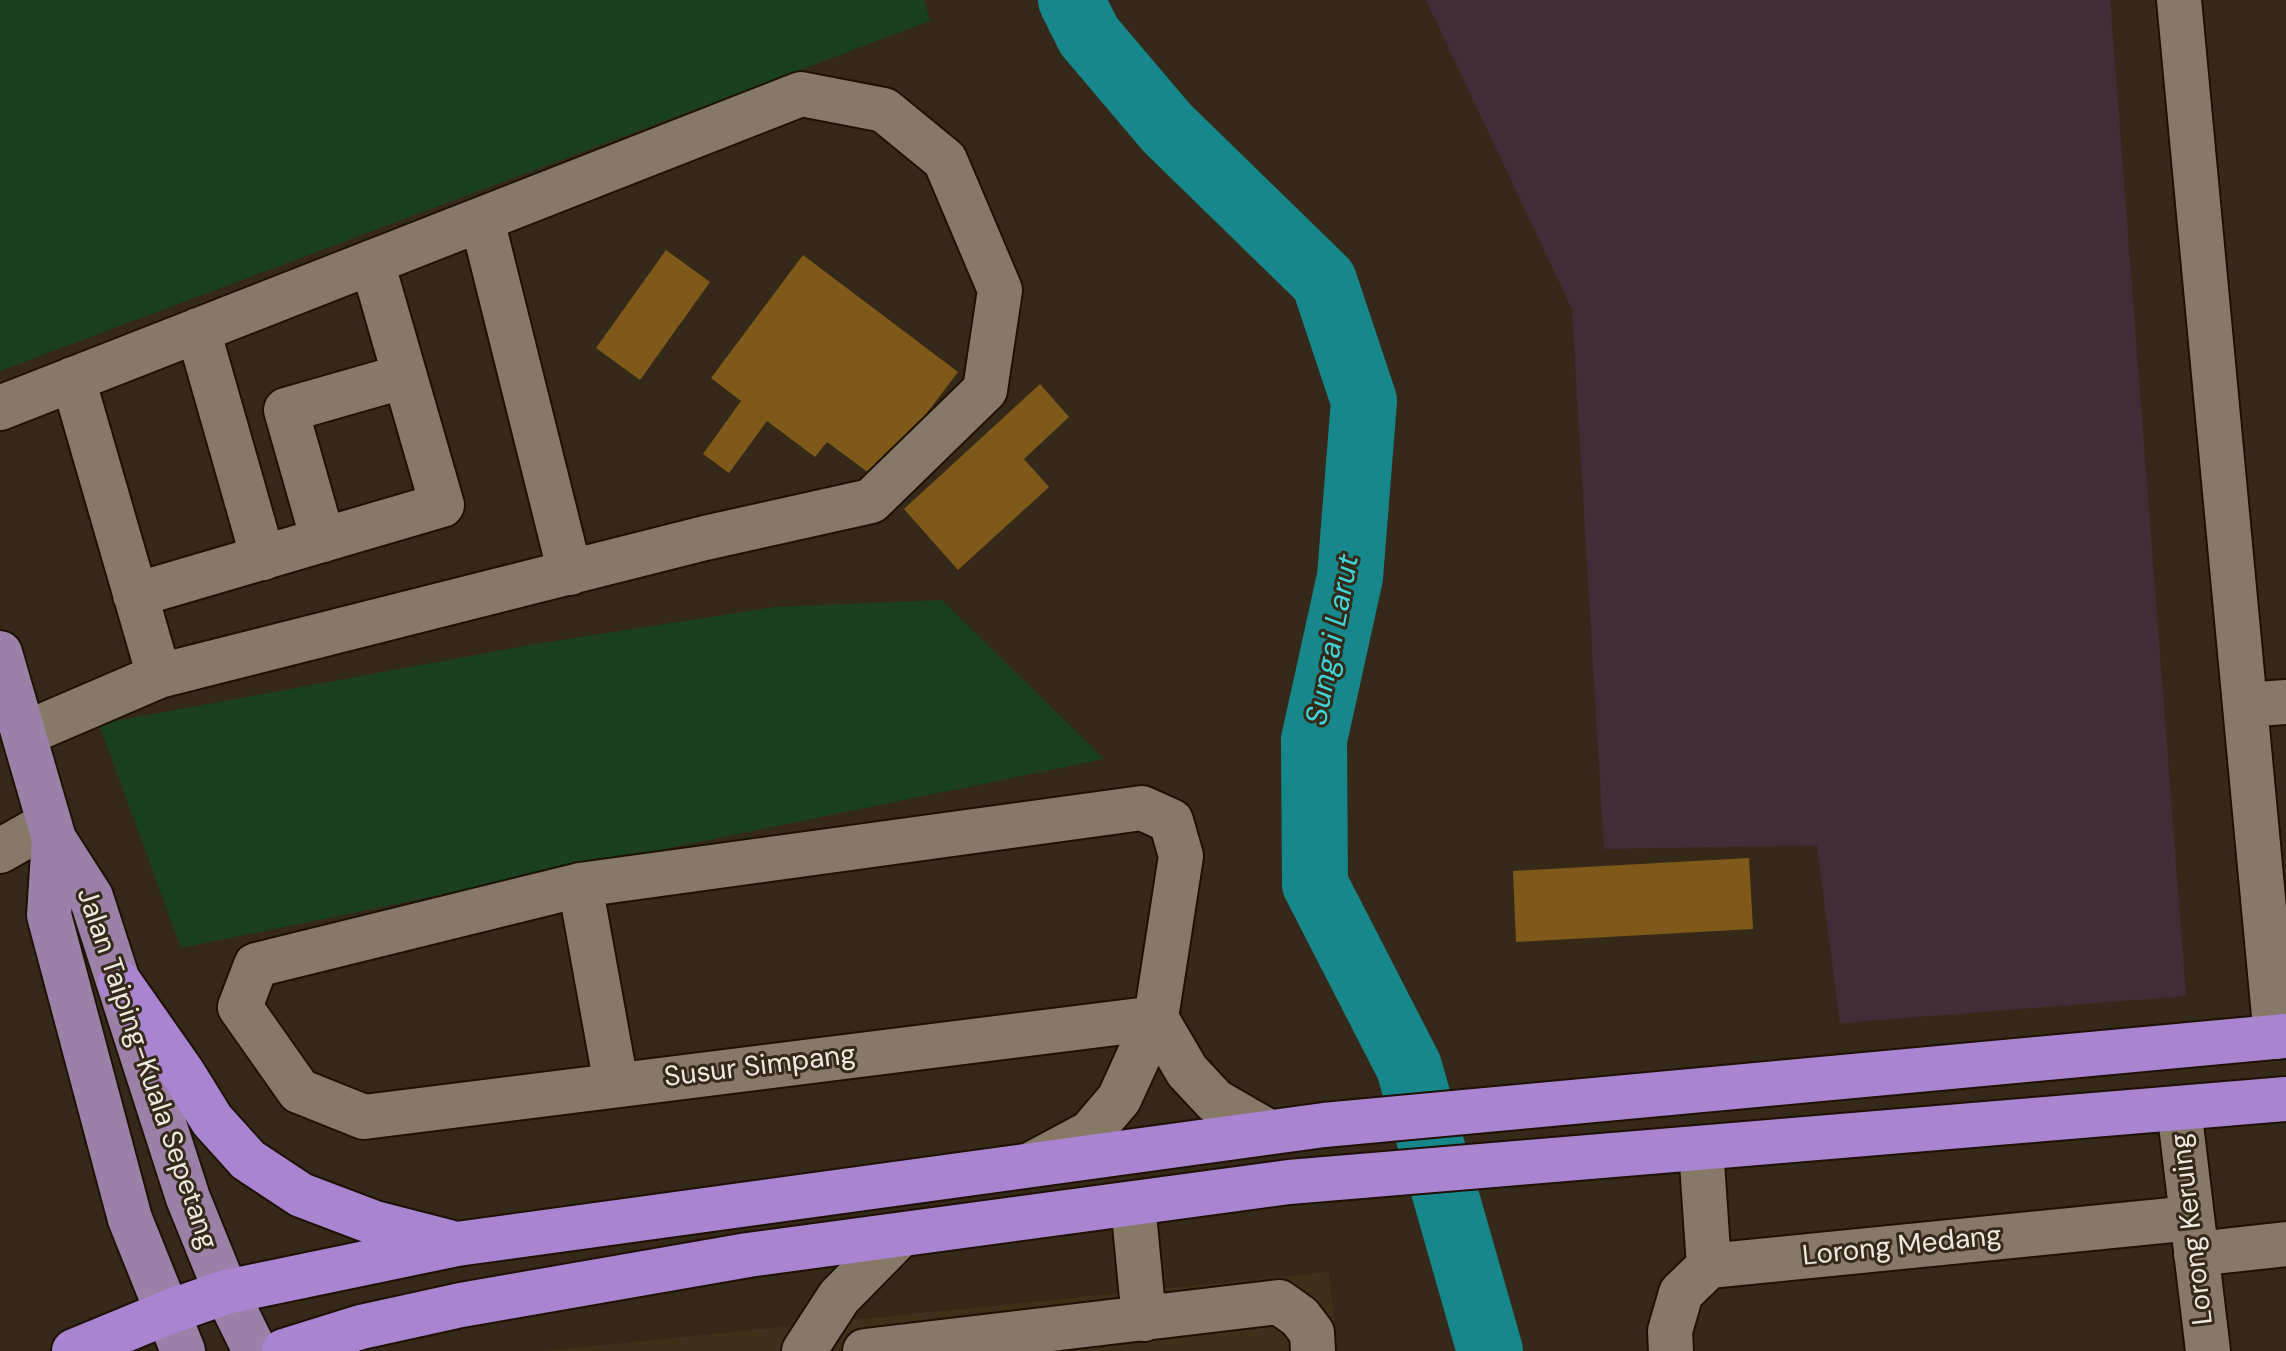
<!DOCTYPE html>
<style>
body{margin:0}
canvas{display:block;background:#352a1a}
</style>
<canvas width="2286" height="1351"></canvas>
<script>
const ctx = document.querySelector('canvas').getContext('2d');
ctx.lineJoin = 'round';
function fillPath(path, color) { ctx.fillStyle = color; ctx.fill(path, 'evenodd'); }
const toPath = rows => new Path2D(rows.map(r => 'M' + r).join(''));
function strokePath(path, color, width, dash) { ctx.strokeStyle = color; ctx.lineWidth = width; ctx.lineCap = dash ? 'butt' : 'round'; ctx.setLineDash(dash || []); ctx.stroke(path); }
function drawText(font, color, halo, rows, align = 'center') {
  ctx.font = font + ' "DM Sans",sans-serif'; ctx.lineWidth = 6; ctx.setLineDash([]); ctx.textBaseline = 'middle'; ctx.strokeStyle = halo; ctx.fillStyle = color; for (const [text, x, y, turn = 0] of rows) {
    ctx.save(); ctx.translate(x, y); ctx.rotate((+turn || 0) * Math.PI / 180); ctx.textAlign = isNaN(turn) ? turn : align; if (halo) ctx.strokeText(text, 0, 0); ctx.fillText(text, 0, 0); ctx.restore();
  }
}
const built = toPath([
 [1329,1272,1337,1351,544,1351]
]);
const education = toPath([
 [1426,0,2110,0,2186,996,1840,1023,1817,845,1604,849,1572,309]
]);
const green = toPath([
 [0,0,924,0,930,21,0,371],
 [942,600,1104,759,181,948,99,724,536,644,775,607]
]);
const river = toPath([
 [1071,0,1089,36,1167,128,1324,281,1364,401,1350,577,1314,740,1315,884,1409,1067,1490,1351]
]);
const building = toPath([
 [666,250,710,282,640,380,596,348],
 [803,255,958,372,877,479,827,442,815,457,767,421,729,473,703,454,741,401,711,378],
 [1040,384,1069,417,1024,459,1049,487,958,570,904,509],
 [1749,858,1753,929,1516,942,1513,871]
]);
const minor = toPath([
 [2179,0,2276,1037],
 [482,220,570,573],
 [198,330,263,558],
 [73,379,159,676],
 [0,408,801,94,884,110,945,160,1000,290,985,390,871,501,705,538,159,676,24,734],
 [323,540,286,410,405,376],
 [135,595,442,505,372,262],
 [2245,705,2286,702],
 [0,851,49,823],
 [580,885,616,1084],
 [1156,1018,1187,1071,1215,1101,1267,1131],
 [2179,1108,2208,1351],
 [1701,1148,1709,1266],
 [1034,1163,1090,1133,1119,1099,1156,1018,1181,856,1171,821,1142,808,580,885,256,965,240,1007,299,1091,364,1117,1156,1018],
 [1133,1204,1144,1319],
 [2196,1254,2286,1244],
 [804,1351,839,1297,900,1235],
 [865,1351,1279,1302,1300,1317,1312,1333,1313,1351],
 [1671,1351,1670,1331,1681,1293,1709,1266,2192,1218]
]);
const major = toPath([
 [0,653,54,839,91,897,188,1198,226,1292,255,1351],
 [54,839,49,915,130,1219,183,1351]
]);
const highway = toPath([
 [120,983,183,1073,212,1120,248,1160,301,1195,375,1223,449,1242],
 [74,1351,166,1313,226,1292,457,1244,1324,1125,2286,1036],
 [284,1351,361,1327,461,1305,748,1255,1289,1182,2286,1099]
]);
const streetNames = [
 ["Susur Simpang",760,1067,-7],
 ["Jalan Taiping-Kuala Sepetang",146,1069,71],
 ["Lorong Keruing",2193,1229,-97],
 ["Lorong Medang",1902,1247,-6]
];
const waterNames = [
 ["Sungai Larut",1334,640,-79]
];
fillPath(built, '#3f3019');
fillPath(education, '#3f2e38');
fillPath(green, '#1a4020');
strokePath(river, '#16888b', 66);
fillPath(building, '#7e5917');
strokePath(minor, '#1d1204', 48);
strokePath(major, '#1d1204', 48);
strokePath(highway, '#1d1204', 48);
strokePath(minor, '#867967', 44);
strokePath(major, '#9c80a7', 44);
strokePath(highway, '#aa84d1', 44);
drawText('28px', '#f0e9df', '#352a1a', streetNames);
drawText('italic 30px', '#3ed6da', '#352a1a', waterNames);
</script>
